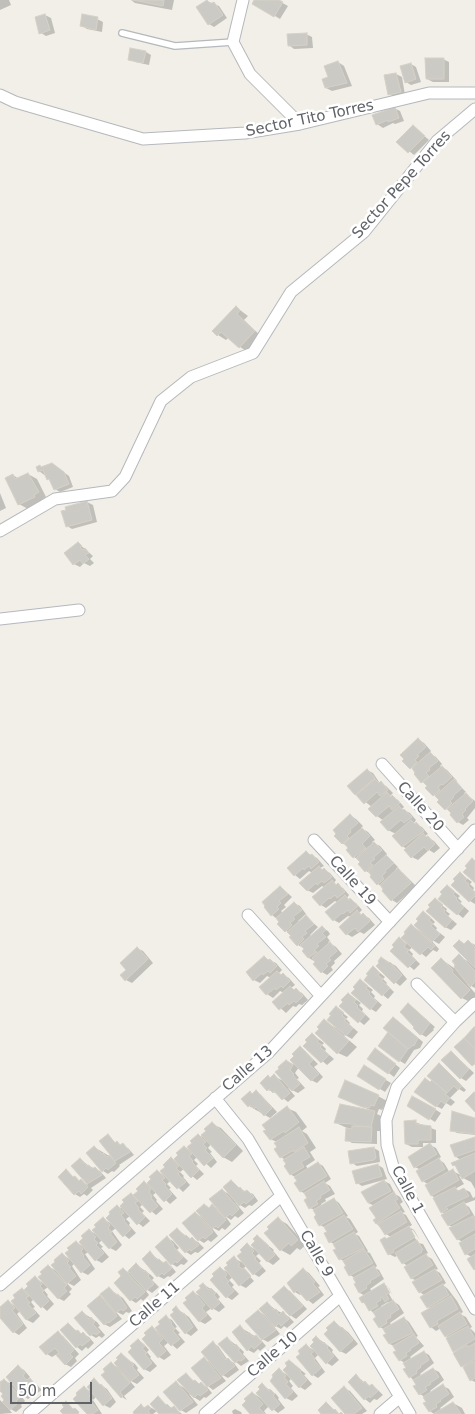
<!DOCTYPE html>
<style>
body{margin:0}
#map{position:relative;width:475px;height:1414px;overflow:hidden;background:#f1efe8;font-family:"DejaVu Sans",sans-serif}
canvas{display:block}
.scale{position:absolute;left:10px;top:1382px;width:82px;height:22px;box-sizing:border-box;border:2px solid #5f6368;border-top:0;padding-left:6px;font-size:15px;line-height:18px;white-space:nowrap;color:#5f6368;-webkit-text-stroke:4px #fff;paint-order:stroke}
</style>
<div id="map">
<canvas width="475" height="1414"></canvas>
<div class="scale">50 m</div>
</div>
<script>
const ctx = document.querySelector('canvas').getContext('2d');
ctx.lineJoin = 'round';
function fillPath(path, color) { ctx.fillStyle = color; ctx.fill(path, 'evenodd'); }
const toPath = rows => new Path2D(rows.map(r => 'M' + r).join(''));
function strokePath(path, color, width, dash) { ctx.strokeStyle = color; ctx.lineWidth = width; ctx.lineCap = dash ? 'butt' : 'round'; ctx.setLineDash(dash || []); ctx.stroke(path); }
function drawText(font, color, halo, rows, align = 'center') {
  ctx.font = font + ' "DejaVu Sans",sans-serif'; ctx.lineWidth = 5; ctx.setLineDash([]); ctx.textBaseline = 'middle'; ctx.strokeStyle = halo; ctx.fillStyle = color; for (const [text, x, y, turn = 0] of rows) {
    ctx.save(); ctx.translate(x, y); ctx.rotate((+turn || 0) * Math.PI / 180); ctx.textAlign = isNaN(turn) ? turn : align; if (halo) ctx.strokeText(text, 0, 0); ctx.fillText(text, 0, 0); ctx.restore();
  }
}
const shadow = toPath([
 [0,0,9,0,11,5,0,10],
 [131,0,174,0,172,10,135,3],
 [256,0,280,0,279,1,288,6,280,19,254,3],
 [207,1,219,6,227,18,214,27,209,24],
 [45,15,51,18,55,33,46,36,41,33],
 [97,19,103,22,102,32,87,29,81,25],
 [306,34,312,37,313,48,294,49,289,45],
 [146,52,151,55,149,65,135,62,129,59],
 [443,59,449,62,449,82,433,82,427,79],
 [338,62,344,66,352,86,332,91,326,88,329,78],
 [411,64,416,67,421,82,411,85,406,82],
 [396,74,402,77,405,95,394,97,389,94,385,76],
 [394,108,400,111,404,121,395,124,393,123,383,128,377,124],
 [413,126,429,140,414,155,398,142],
 [236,307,248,316,244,320,262,337,248,352,240,347,229,337,226,340,218,335],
 [42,468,58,468,69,476,73,487,60,492,55,489,51,480,39,471],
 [28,474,37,479,46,497,41,500,43,501,28,509,19,504,13,475,19,479],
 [0,493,6,508,0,511],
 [87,502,93,505,97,522,72,529,67,526],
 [78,543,93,556,90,559,94,563,90,566,84,563,80,567,74,564],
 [419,740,424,743,431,751,429,753,436,757,442,764,440,766,447,770,457,781,456,782,466,792,464,793,475,801,475,808,467,818,469,820,463,825,458,822,453,813,446,809,440,799,434,795,427,785,422,782,417,773,404,761],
 [367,770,373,773,379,782,386,786,393,793,390,796,398,800,404,807,402,809,410,813,416,820,414,823,422,827,428,834,425,836,434,841,440,848,434,853,429,850,418,860,412,857,406,850,407,849,402,846,396,834,388,830,384,821,377,816,372,807,355,794],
 [351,816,356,819,363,826,361,828,368,832,375,840,372,842,380,846,387,854,385,856,391,860,398,867,396,869,403,873,416,886,397,903,392,900,384,888,378,884,373,875,366,871,362,862,354,857,350,848,342,843],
 [306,853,317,858,324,866,320,868,330,873,336,880,334,883,343,888,349,895,347,898,356,903,362,910,359,913,369,918,375,925,364,934,360,932,352,937,347,934,351,917,348,916,339,923,334,920,338,903,335,901,326,908,321,905,325,888,322,886,313,893,307,890,312,873,309,871,300,879,295,875,288,868],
 [460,873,472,882,470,884,474,888,473,890,475,892,475,904,470,901],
 [447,886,460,896,458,898,462,902,460,903,469,911,463,918,449,907],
 [281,887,292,897,284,905,286,907,281,911,283,913,294,903,300,906,306,914,298,921,299,923,306,917,318,927,310,935,312,937,322,928,328,931,330,934,327,937,330,941,328,942,336,947,342,954,334,961,335,963,331,967,333,970,327,975,322,972,317,963,309,958,303,951,305,949,298,945,291,934,286,931,281,922,272,915],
 [437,902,447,909,446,911,450,914,448,916,457,924,451,930,445,927,432,907],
 [429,916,435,922,433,924,437,928,436,930,445,937,439,944,429,938,439,949,437,952,433,950,426,957,413,947,409,950,413,954,412,956,420,964,414,970,392,951,399,939,408,944,411,926,422,932],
 [460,941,465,944,468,941,475,945,475,988,467,984,475,993,475,998,470,1002,462,998,441,959,454,968,457,965,459,956,469,962],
 [137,948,143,951,153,963,132,983,126,980,128,970],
 [265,958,276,963,282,970,279,973,289,978,295,985,291,988,302,993,308,1000,302,1005,299,1004,296,1007,293,1006,286,1013,274,1002,284,993,280,991,273,998,267,994,261,987,271,978,267,976,260,983,254,980],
 [382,958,396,966,407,979,400,986,395,982],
 [373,967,385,977,383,979,387,983,386,984,394,992,388,999,365,980],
 [361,981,373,990,371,992,375,996,374,998,382,1005,376,1012,371,1009],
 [349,994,361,1003,359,1005,363,1009,362,1011,370,1019,364,1025,341,1006],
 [336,1008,348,1017,346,1019,350,1023,349,1024,358,1032,352,1039,345,1035,344,1036,357,1047,347,1057,338,1053,324,1021,336,1028,333,1015],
 [413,1008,435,1027,433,1029,434,1030,426,1037,421,1034],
 [394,1018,423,1042,420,1048,414,1050,405,1064,400,1061,390,1032],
 [312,1034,324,1043,322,1045,326,1049,325,1051,334,1059,327,1065,305,1046],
 [300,1048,305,1051,318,1064,314,1067,323,1077,317,1083,311,1080],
 [381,1053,400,1068,394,1077,369,1058],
 [451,1053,456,1056,474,1073,466,1081,461,1078],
 [289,1062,299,1067,295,1073,299,1078,297,1079,305,1088,298,1093,288,1088,295,1096,288,1102,278,1094,268,1090,268,1077,271,1078,274,1076,285,1082],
 [439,1065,444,1068,466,1090,464,1092,459,1089,450,1098,455,1102,451,1106,446,1103,442,1109,436,1106,426,1079,431,1083],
 [364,1067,391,1083,385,1092,359,1076],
 [256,1092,261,1095,277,1112,270,1118,249,1106,252,1094],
 [339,1096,378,1096,387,1101,382,1110,379,1109,377,1114,383,1117,380,1131,377,1131,377,1144,352,1143,347,1140,347,1128,336,1123,370,1110],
 [416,1098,441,1113,435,1122,408,1105],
 [287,1108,296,1112,307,1127,302,1131,307,1134,316,1148,310,1152,315,1160,306,1166,308,1169,318,1163,323,1166,331,1179,325,1183,330,1186,335,1194,325,1199,326,1201,321,1204,322,1206,334,1199,339,1203,348,1216,346,1217,350,1219,358,1232,355,1234,359,1236,368,1251,367,1252,370,1253,377,1266,375,1268,379,1270,384,1279,370,1289,372,1291,384,1284,389,1288,393,1296,388,1287,385,1287,393,1301,399,1305,404,1313,390,1323,392,1326,404,1318,409,1322,418,1336,416,1337,424,1346,410,1357,412,1359,424,1352,429,1355,434,1363,420,1374,422,1376,433,1369,439,1372,444,1380,430,1391,432,1393,443,1386,449,1389,454,1397,440,1408,442,1410,453,1403,462,1408,465,1414,434,1414,430,1411,425,1397,420,1394,417,1385,405,1370,408,1368,405,1363,400,1360,398,1351,395,1347,390,1344,385,1330,380,1327,378,1318,363,1302,365,1296,360,1293,355,1285,358,1283,355,1278,350,1275,345,1262,340,1259,338,1249,334,1244,330,1242,326,1228,320,1225,318,1215,315,1210,310,1208,308,1198,306,1194,300,1191,299,1182,295,1177,290,1174,288,1165,284,1159,281,1157,277,1142,270,1139],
 [388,1302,390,1303,382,1308,381,1306],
 [453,1112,475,1119,475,1135,457,1133,451,1130],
 [415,1122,436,1130,436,1143,423,1143,423,1147,412,1147,406,1144],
 [212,1124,221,1128,243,1151,232,1162,223,1157,211,1144,208,1148,212,1152,210,1153,217,1162,211,1168,198,1156,194,1160,198,1164,196,1166,204,1174,197,1180,184,1169,180,1172,184,1176,183,1177,190,1185,183,1192,171,1180,167,1184,171,1188,169,1189,177,1198,170,1204,157,1192,153,1195,157,1200,156,1201,163,1209,156,1215,143,1204,140,1207,144,1211,142,1213,150,1221,143,1227,130,1216,126,1219,130,1223,129,1225,136,1233,129,1239,116,1228,112,1231,122,1245,116,1251,110,1248,103,1239,99,1243,103,1247,101,1248,109,1257,102,1263,96,1260,89,1252,85,1254,95,1269,88,1275,82,1272,75,1263,72,1266,81,1280,74,1286,66,1282,72,1289,69,1292,71,1294,64,1301,58,1298,48,1287,44,1290,48,1295,47,1296,54,1304,47,1311,34,1299,31,1302,35,1307,33,1308,40,1316,33,1323,27,1320,20,1311,17,1314,27,1328,19,1335,14,1332,0,1316,0,1312,8,1302,17,1307,24,1291,30,1286,35,1278,45,1284,48,1266,58,1272,62,1254,71,1260,76,1242,84,1247,89,1230,99,1236,103,1219,112,1224,117,1206,120,1208,147,1184,158,1171,165,1176,174,1161,180,1155,185,1147,193,1152,198,1135,201,1137],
 [108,1136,116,1143,128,1148,134,1155,119,1165,120,1166,114,1172,112,1171,108,1174,103,1171,94,1147,116,1160,101,1142],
 [475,1138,475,1189,471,1182,459,1176,464,1184,455,1189,460,1191,464,1189,470,1192,473,1198,475,1197,475,1200,464,1204,469,1207,475,1217,475,1269,472,1257,466,1254,463,1242,457,1239,453,1227,448,1225,445,1214,442,1212,436,1198,432,1196,427,1186,429,1185,423,1181,421,1170,415,1167,430,1145,436,1148,441,1157,438,1159,444,1163,450,1173,453,1171,462,1176,457,1167,454,1165,461,1160,456,1157],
 [374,1148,379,1151,380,1162,357,1166,352,1163],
 [80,1159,89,1166,100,1171,106,1178,91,1188,93,1190,87,1196,84,1194,80,1197,75,1194,59,1177,66,1171,75,1178,88,1185,72,1166],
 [378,1165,383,1168,387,1179,362,1186,357,1183],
 [384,1181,390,1184,395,1194,400,1197,403,1202,400,1204,405,1212,402,1213,406,1215,412,1225,409,1227,414,1230,420,1240,413,1230,410,1230,418,1243,423,1244,428,1253,426,1254,427,1256,432,1259,438,1269,435,1270,440,1273,446,1283,443,1285,448,1289,457,1301,463,1312,460,1314,466,1317,472,1327,470,1328,475,1333,475,1382,471,1380,465,1367,462,1366,457,1353,454,1351,448,1338,441,1328,436,1331,431,1327,431,1309,428,1307,425,1296,420,1292,417,1281,411,1278,408,1266,403,1263,398,1255,395,1257,389,1254,385,1238,387,1239,391,1237,386,1234,376,1223,377,1219,375,1206,368,1203],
 [232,1182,240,1189,253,1194,258,1201,252,1206,249,1205,245,1208,235,1202,244,1213,238,1218,235,1216,231,1220,225,1216,231,1224,225,1230,222,1228,219,1231,211,1227,218,1236,211,1242,208,1240,204,1243,199,1240,184,1223,195,1213,203,1218,204,1205,209,1208,213,1206,220,1210,222,1190,232,1196],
 [278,1219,287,1224,306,1245,300,1250,297,1248,290,1255,281,1250],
 [177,1229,186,1236,198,1242,204,1248,198,1253,195,1252,191,1255,186,1252],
 [257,1237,274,1250,273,1251,280,1259,273,1265,267,1261,260,1253,256,1256,261,1261,259,1263,266,1271,259,1277,254,1274,247,1265,243,1269,254,1281,246,1288,240,1285,233,1277,229,1280,234,1285,232,1287,239,1294,232,1300,227,1297,211,1280,220,1268,231,1274,234,1258,245,1264,248,1245,256,1250],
 [167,1238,173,1241,179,1248,177,1250,188,1261,184,1265,181,1264,177,1267,172,1264,157,1247],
 [150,1253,159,1260,171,1266,176,1272,170,1277,168,1276,164,1279,158,1276],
 [137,1265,151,1275,154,1278,152,1280,159,1287,152,1293,143,1287,149,1295,143,1301,141,1299,136,1303,131,1300,123,1276,123,1269,133,1275],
 [304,1270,309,1273,320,1286,318,1287,324,1295,313,1304,308,1300,302,1293,300,1295,295,1292],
 [203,1284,217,1293,220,1297,218,1299,225,1307,219,1312,212,1308,206,1312,212,1319,205,1324,199,1321,194,1293,202,1297],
 [284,1288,290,1291,307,1309,296,1319,290,1315],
 [109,1289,123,1298,132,1311,129,1313,126,1312,123,1315,115,1311,122,1319,110,1327,104,1324,100,1297,108,1301],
 [267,1303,276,1310,288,1316,294,1322,287,1328,284,1326,281,1329,272,1324,280,1334,268,1342,262,1339,258,1311,266,1316],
 [176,1308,189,1317,198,1330,191,1336,186,1333,176,1312],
 [82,1312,97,1322,100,1326,98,1327,105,1335,102,1338,99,1336,96,1338,91,1335],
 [166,1317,172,1320,177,1327,175,1328,180,1333,178,1334,185,1342,177,1349,169,1342,164,1346,171,1355,164,1360,159,1357,152,1328,161,1333],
 [334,1322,348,1332,358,1344,346,1354,340,1351],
 [68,1324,78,1332,89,1337,94,1343,88,1349,86,1347,82,1351,77,1347,62,1330],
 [240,1327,261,1340,266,1346,260,1351,258,1349,254,1353,248,1350],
 [58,1333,63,1336,79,1354,75,1358,77,1361,71,1367,65,1364,57,1354,52,1357,47,1354],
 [316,1337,330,1347,333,1350,332,1352,339,1360,332,1366,327,1363,319,1354,315,1358,325,1372,318,1378,313,1375,307,1346,315,1351],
 [227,1338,241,1349,244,1352,243,1354,249,1361,241,1366,236,1362,220,1345],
 [138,1340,144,1344,149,1350,147,1352,151,1357,150,1358,157,1366,150,1372,144,1369],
 [213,1343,218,1346,227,1359,234,1363,239,1370,228,1378,219,1373,226,1381,213,1390,208,1386,193,1369,204,1359,212,1363],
 [121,1355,135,1364,138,1368,137,1370,144,1378,137,1384,129,1380,135,1387,124,1396,127,1400,122,1397,107,1372,111,1364,120,1368],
 [289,1361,306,1374,304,1375,312,1384,305,1390,300,1387,292,1378,289,1381,293,1386,291,1388,298,1396,292,1401,286,1398,271,1381,279,1370,289,1376],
 [18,1367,24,1370,30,1377,28,1379,35,1383,42,1390,28,1399,19,1393,25,1401,21,1405,22,1407,16,1412,7,1407,12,1413,0,1414,0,1400,3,1403,6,1400,4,1395,0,1390,0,1384,4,1380,15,1386],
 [186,1374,194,1381,207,1387,212,1393,206,1398,204,1397,200,1401,189,1394,198,1405,186,1413,181,1410,176,1383,186,1389],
 [357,1376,365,1383,377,1389,383,1395,377,1400,374,1399,370,1403,365,1399,350,1382],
 [94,1380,107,1389,116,1402,110,1408,104,1405,97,1396,93,1400,102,1414,88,1414,84,1388,92,1392],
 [262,1385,276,1394,279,1398,278,1399,285,1408,278,1413,269,1406,264,1411,266,1414,251,1414,253,1393,262,1399],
 [344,1388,350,1391,367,1411,362,1414,347,1414],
 [158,1398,168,1406,172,1409,174,1408,182,1414,160,1414,151,1404],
 [141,1406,146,1408,148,1406,157,1411,153,1414,136,1414],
 [235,1409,241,1412,242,1414,233,1414,232,1411]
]);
const building = toPath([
 [133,0,164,0,163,6,133,0],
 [207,0,210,4,214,2,223,15,208,25,196,7,207,0],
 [254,0,279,0,283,2,274,17,252,4,254,0],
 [45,14,50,30,39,34,35,17,45,14],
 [82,14,98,17,96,30,80,26,82,14],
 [307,33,307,45,288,46,287,34,307,33],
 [130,48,146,51,143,63,128,60,130,48],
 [425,58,444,58,444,79,426,79,425,58],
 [338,61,347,83,325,88,322,79,328,77,324,66,338,61],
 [411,63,416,79,405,83,400,66,411,63],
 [396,73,401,92,388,95,384,75,396,73],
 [395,107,399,118,388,122,388,120,376,125,372,115,395,107],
 [413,125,425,136,408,153,396,142,413,125],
 [236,306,240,310,237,314,255,331,239,348,221,332,217,336,212,331,236,306],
 [52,463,64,472,69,484,54,490,49,479,47,480,43,470,38,472,36,467,40,465,41,467,52,463],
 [28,473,39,492,34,495,35,497,18,505,5,478,13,474,15,479,28,473],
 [87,501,92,520,66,527,61,511,66,510,65,507,87,501],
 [78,542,82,546,80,547,83,550,85,548,89,553,85,555,89,559,83,564,80,560,73,565,64,553,78,542],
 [418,738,426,747,417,755,419,756,415,760,417,762,410,769,402,761,404,759,400,755,418,738],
 [430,752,438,761,429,768,430,770,426,773,429,776,421,783,414,774,415,773,412,768,430,752],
 [442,766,452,777,443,785,442,784,438,787,440,790,433,796,425,788,427,786,423,782,442,766],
 [367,769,375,778,355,795,347,786,367,769],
 [375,779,379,783,381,781,388,790,380,796,377,792,364,804,356,795,375,779],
 [454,779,462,788,453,796,454,797,450,801,452,803,445,810,437,802,439,800,435,796,454,779],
 [387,792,391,797,392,795,400,803,392,810,389,806,376,817,368,809,387,792],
 [466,793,473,801,465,809,466,810,462,814,464,817,457,823,450,815,451,813,447,809,466,793],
 [399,806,403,810,404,809,412,817,404,823,401,820,388,831,380,822,399,806],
 [350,814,358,823,350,830,351,832,347,836,349,838,342,844,334,836,336,834,333,830,350,814],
 [411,820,415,824,416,822,424,831,402,847,392,836,411,820],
 [362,828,370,836,362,844,366,848,353,858,346,850,348,848,344,843,362,828],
 [423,833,426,837,428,836,435,844,428,851,424,847,411,858,404,850,423,833],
 [374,842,382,850,373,858,375,859,370,863,373,865,365,872,358,864,360,862,356,858,374,842],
 [306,851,310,855,312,854,319,862,311,869,309,866,304,870,303,868,294,876,287,868,306,851],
 [386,855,394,863,385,871,386,872,382,876,384,879,377,885,370,877,371,875,368,871,386,855],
 [472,858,475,861,475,883,463,872,467,868,465,866,472,858],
 [319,866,322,870,324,868,332,877,324,883,322,881,317,885,316,883,307,891,299,883,319,866],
 [398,868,411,883,391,901,382,891,383,889,380,885,398,868],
 [460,872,467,879,465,881,469,884,468,886,475,892,475,896,469,902,451,885,455,881,453,879,460,872],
 [332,880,336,885,338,883,345,892,337,898,335,895,330,899,329,898,320,906,312,897,332,880],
 [447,885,455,892,453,894,457,898,456,899,464,907,457,915,438,899,442,894,440,892,447,885],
 [280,886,288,894,279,901,281,903,277,907,279,909,271,916,264,907,265,906,262,902,280,886],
 [345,895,349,900,350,898,358,906,350,913,348,910,343,914,342,913,333,921,325,912,345,895],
 [435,898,443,905,441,907,445,910,444,912,452,920,445,928,426,911,430,907,428,905,435,898],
 [294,902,302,910,293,917,295,919,290,923,292,925,285,932,277,924,279,922,276,918,294,902],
 [357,910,361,915,363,913,370,921,358,932,355,928,346,935,339,927,357,910],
 [423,911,431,918,429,920,433,924,431,926,440,934,432,942,414,925,418,921,416,919,423,911],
 [306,915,314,924,305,931,307,933,302,937,304,939,297,946,289,937,291,936,287,932,306,915],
 [411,924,435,946,431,950,428,947,420,955,401,938,405,934,404,932,411,924],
 [322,926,326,930,322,933,326,937,317,944,319,946,314,950,317,952,308,958,302,951,304,949,300,945,322,926],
 [399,937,406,944,404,947,409,950,407,952,416,960,408,968,390,951,394,947,392,945,399,937],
 [459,940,464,944,468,940,475,947,475,968,453,946,459,940],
 [330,942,337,951,329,958,331,960,326,964,328,966,321,973,313,964,315,962,312,958,330,942],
 [137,947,148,959,125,981,120,975,126,970,120,963,137,947],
 [459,954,475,971,475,982,470,987,454,967,455,965,452,961,459,954],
 [264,956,268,960,270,959,277,966,270,973,268,971,263,975,262,973,253,981,246,972,264,956],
 [381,957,389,963,390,962,402,975,394,984,376,966,379,963,378,961,381,957],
 [441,958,453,970,452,972,470,990,461,999,431,968,441,958],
 [373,966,380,973,378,975,383,979,381,980,390,988,382,996,364,980,368,975,366,974,373,966],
 [277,971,281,975,283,973,290,981,283,988,281,986,276,990,275,988,266,995,259,987,277,971],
 [360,979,368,986,366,988,370,992,369,994,377,1002,370,1010,351,993,355,989,353,987,360,979],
 [290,986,294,990,296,988,303,996,296,1003,294,1001,289,1005,288,1003,279,1010,272,1002,290,986],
 [348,993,356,1000,354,1002,358,1006,357,1007,365,1015,358,1023,339,1006,343,1002,341,1000,348,993],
 [408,1003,430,1023,422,1034,420,1035,413,1028,414,1027,400,1012,408,1003],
 [336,1006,344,1013,342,1015,346,1019,344,1020,353,1028,346,1036,327,1020,331,1015,329,1014,336,1006],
 [393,1017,418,1038,414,1046,413,1045,410,1048,408,1049,383,1028,393,1017],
 [324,1019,349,1041,337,1054,315,1033,319,1029,317,1027,324,1019],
 [474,1027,475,1027,475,1049,464,1038,474,1027],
 [388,1032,408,1049,399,1062,378,1046,388,1032],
 [312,1033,319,1040,317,1042,322,1045,320,1047,329,1055,321,1063,303,1046,307,1042,305,1040,312,1033],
 [464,1038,475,1049,475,1064,472,1066,454,1047,464,1038],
 [300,1046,313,1060,309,1064,319,1074,311,1081,290,1060,294,1056,292,1054,300,1046],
 [375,1048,396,1064,388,1074,367,1059,375,1048],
 [451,1051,469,1069,460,1079,441,1060,451,1051],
 [286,1060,293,1065,290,1070,294,1074,293,1075,300,1084,292,1091,275,1072,279,1069,278,1067,286,1060],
 [439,1063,462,1086,458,1090,454,1086,447,1093,427,1076,439,1063],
 [364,1065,386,1079,379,1090,357,1076,364,1065],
 [274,1074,290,1093,282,1100,274,1091,273,1093,269,1089,267,1091,260,1083,268,1075,270,1078,274,1074],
 [425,1078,430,1082,432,1080,447,1093,445,1094,450,1098,445,1104,441,1101,436,1107,414,1092,425,1078],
 [345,1080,379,1095,374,1106,371,1105,369,1108,362,1107,338,1097,345,1080],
 [256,1090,272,1108,264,1116,256,1107,254,1109,250,1105,248,1107,241,1099,250,1091,252,1094,256,1090],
 [474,1092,475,1093,475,1112,465,1101,474,1092],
 [412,1096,436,1109,429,1120,407,1106,412,1096],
 [340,1104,375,1111,371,1127,357,1126,353,1124,334,1123,340,1104],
 [287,1106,299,1122,285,1133,284,1131,270,1140,263,1131,266,1130,262,1125,287,1106],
 [452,1111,475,1118,475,1134,450,1131,452,1111],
 [416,1120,416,1124,431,1126,431,1140,418,1140,418,1144,405,1144,404,1121,416,1120],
 [212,1122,236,1145,223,1158,201,1135,206,1131,204,1129,212,1122],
 [352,1126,372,1127,371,1142,345,1141,346,1128,352,1129,352,1126],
 [299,1127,308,1143,294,1152,294,1150,280,1158,274,1149,277,1147,274,1143,299,1127],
 [108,1134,115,1143,117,1141,120,1145,123,1143,130,1152,115,1161,99,1141,108,1134],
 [198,1134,206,1142,203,1144,207,1148,205,1150,213,1158,204,1166,187,1147,192,1143,190,1141,198,1134],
 [475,1137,475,1150,455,1157,450,1145,475,1137],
 [430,1143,437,1154,414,1168,408,1157,430,1143],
 [94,1146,102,1154,103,1153,107,1157,109,1155,116,1163,108,1170,106,1168,102,1172,86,1153,94,1146],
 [184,1146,192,1154,189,1156,193,1161,192,1162,199,1170,191,1178,174,1159,178,1155,176,1153,184,1146],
 [304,1147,310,1157,301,1162,304,1167,290,1175,284,1166,286,1164,283,1160,304,1147],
 [374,1147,376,1158,374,1160,350,1164,348,1151,374,1147],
 [475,1153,475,1171,462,1179,455,1165,453,1166,451,1163,475,1153],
 [171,1157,179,1166,176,1168,180,1172,178,1174,186,1182,177,1189,160,1171,165,1167,163,1165,171,1157],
 [80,1158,87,1166,89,1165,92,1169,95,1167,102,1175,87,1184,71,1166,80,1158],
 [439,1158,445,1169,422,1182,416,1171,439,1158],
 [318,1162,327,1176,300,1192,294,1183,297,1181,294,1177,318,1162],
 [378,1164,382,1176,356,1184,352,1171,378,1164],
 [66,1169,73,1177,75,1176,79,1181,81,1179,88,1187,81,1194,79,1191,74,1195,58,1177,66,1169],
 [453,1169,459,1180,431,1196,425,1185,453,1169],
 [157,1170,165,1178,162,1180,166,1184,165,1186,172,1194,164,1202,147,1183,151,1179,149,1177,157,1170],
 [231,1180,239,1188,240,1187,244,1192,247,1190,254,1197,246,1204,244,1202,239,1206,223,1187,231,1180],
 [384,1180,391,1191,368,1203,361,1192,384,1180],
 [144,1181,151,1189,149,1192,152,1196,151,1198,158,1206,150,1213,133,1195,138,1191,136,1189,144,1181],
 [324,1181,330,1190,320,1196,321,1198,316,1201,318,1204,309,1209,304,1200,307,1198,304,1193,324,1181],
 [455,1187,458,1191,464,1188,469,1196,446,1207,448,1209,441,1213,433,1198,455,1187],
 [222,1189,239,1209,232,1216,230,1214,225,1218,209,1199,222,1189],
 [394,1192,398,1199,395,1201,400,1208,376,1224,373,1220,376,1218,369,1208,394,1192],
 [131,1193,138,1201,135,1203,139,1208,138,1209,145,1217,137,1225,120,1206,124,1202,122,1200,131,1193],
 [334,1198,343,1213,319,1226,314,1217,316,1215,313,1210,334,1198],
 [464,1202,470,1213,448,1226,441,1215,464,1202],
 [204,1204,209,1208,212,1204,226,1220,218,1228,216,1226,212,1229,196,1211,204,1204],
 [117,1205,124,1213,121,1215,125,1220,124,1221,131,1229,123,1237,106,1218,110,1214,109,1212,117,1205],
 [401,1211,407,1222,385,1235,378,1224,401,1211],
 [195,1212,213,1232,205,1239,203,1237,198,1241,182,1223,195,1212],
 [344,1215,353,1229,329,1243,324,1233,327,1232,324,1227,344,1215],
 [473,1216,473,1218,475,1217,475,1229,457,1240,449,1228,473,1216],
 [103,1217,110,1225,108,1228,112,1232,110,1233,117,1242,109,1249,92,1230,96,1227,94,1225,103,1217],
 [278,1217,298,1240,291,1246,289,1243,280,1251,264,1233,269,1229,267,1227,278,1217],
 [409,1226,415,1237,393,1250,394,1252,388,1255,380,1240,385,1237,386,1239,409,1226],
 [177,1228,184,1236,186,1235,190,1239,192,1237,199,1245,191,1251,190,1249,185,1253,169,1235,177,1228],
 [89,1229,96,1237,94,1239,98,1243,96,1245,104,1253,95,1261,79,1242,83,1238,81,1236,89,1229],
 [354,1232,364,1248,339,1260,333,1250,336,1249,333,1244,354,1232],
 [475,1234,475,1249,465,1255,459,1243,475,1234],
 [257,1235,269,1246,268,1247,275,1255,267,1262,251,1245,255,1241,253,1239,257,1235],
 [167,1236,174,1245,173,1246,183,1257,177,1263,176,1261,171,1265,155,1247,167,1236],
 [417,1240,423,1250,421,1251,422,1252,402,1264,395,1253,417,1240],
 [76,1241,83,1249,81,1251,84,1256,83,1257,90,1265,81,1273,65,1253,69,1250,67,1248,76,1241],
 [247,1243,254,1251,252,1253,256,1258,255,1259,262,1267,253,1275,237,1256,242,1252,240,1250,247,1243],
 [364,1249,373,1263,349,1276,344,1267,346,1266,343,1261,364,1249],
 [150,1251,157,1260,159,1259,163,1263,166,1261,172,1268,164,1275,162,1273,157,1277,142,1259,150,1251],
 [62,1253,69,1261,67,1263,71,1267,69,1268,76,1276,67,1284,51,1265,55,1262,54,1260,62,1253],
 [426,1254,433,1265,411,1279,404,1267,426,1254],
 [475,1254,475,1269,474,1270,467,1259,475,1254],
 [234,1256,240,1264,238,1265,242,1269,244,1268,251,1276,239,1286,224,1268,228,1265,226,1263,234,1256],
 [136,1263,144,1272,145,1270,149,1275,148,1276,154,1284,146,1291,128,1271,136,1263],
 [48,1265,67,1285,64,1288,67,1291,58,1299,38,1277,42,1274,40,1272,48,1265],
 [374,1266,380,1275,370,1281,371,1282,366,1286,367,1288,359,1293,354,1284,356,1283,353,1278,374,1266],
 [220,1267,227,1274,225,1277,229,1282,227,1283,234,1291,226,1298,210,1280,214,1276,212,1274,220,1267],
 [123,1268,145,1292,137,1299,135,1297,130,1301,114,1283,121,1276,118,1272,123,1268],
 [303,1268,315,1282,313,1284,320,1292,307,1301,297,1290,294,1293,287,1283,303,1268],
 [435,1269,442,1280,419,1293,412,1282,435,1269],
 [35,1276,42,1284,40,1286,44,1291,42,1292,49,1301,41,1308,24,1290,28,1286,26,1284,35,1276],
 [203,1283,209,1290,211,1288,216,1293,214,1295,220,1303,212,1310,196,1292,201,1288,199,1286,203,1283],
 [384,1283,390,1293,386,1294,389,1299,385,1302,382,1297,380,1298,381,1300,376,1303,378,1306,369,1311,364,1302,362,1303,359,1298,384,1283],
 [443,1284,449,1295,427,1308,420,1297,443,1284],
 [284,1286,303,1306,290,1316,272,1297,284,1286],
 [109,1287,116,1295,118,1294,127,1308,123,1311,121,1309,116,1313,100,1294,109,1287],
 [22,1288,29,1296,26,1298,30,1303,28,1304,36,1313,26,1320,11,1301,15,1298,13,1295,22,1288],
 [193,1291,205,1305,202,1308,207,1315,199,1322,183,1303,187,1300,185,1298,193,1291],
 [100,1295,117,1316,109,1323,108,1322,104,1325,87,1306,100,1295],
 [451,1296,458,1309,437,1321,438,1324,430,1328,421,1313,451,1296],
 [8,1300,15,1308,12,1310,23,1324,13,1333,0,1318,0,1307,8,1300],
 [393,1300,399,1309,390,1315,391,1317,386,1320,387,1323,379,1328,373,1319,376,1317,373,1312,393,1300],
 [267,1302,274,1310,276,1309,278,1311,277,1312,279,1315,283,1311,289,1319,281,1326,279,1323,275,1327,259,1309,267,1302],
 [176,1306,182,1314,184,1313,193,1327,185,1334,170,1315,174,1312,172,1310,176,1306],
 [258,1310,276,1330,262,1340,245,1321,258,1310],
 [82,1311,89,1319,91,1317,95,1322,93,1324,100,1332,96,1335,94,1333,90,1336,74,1318,82,1311],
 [460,1312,467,1324,445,1337,438,1326,460,1312],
 [166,1315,172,1323,171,1324,175,1329,173,1331,180,1339,171,1346,155,1328,160,1324,158,1322,166,1315],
 [404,1317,413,1333,389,1344,383,1335,386,1334,383,1329,404,1317],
 [334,1321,341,1328,342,1327,353,1340,340,1352,324,1334,328,1330,326,1328,334,1321],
 [68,1323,76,1331,78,1330,81,1334,83,1332,90,1340,82,1346,80,1344,76,1348,60,1330,68,1323],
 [240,1325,247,1334,249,1332,253,1337,256,1335,262,1342,254,1349,252,1346,247,1351,232,1332,240,1325],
 [152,1326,163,1339,159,1343,166,1351,158,1358,142,1339,146,1335,144,1333,152,1326],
 [468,1326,475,1339,453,1352,446,1338,468,1326],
 [58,1331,74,1350,70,1354,73,1357,65,1365,56,1355,59,1353,55,1348,46,1355,39,1347,58,1331],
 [414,1334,419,1343,410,1349,411,1350,406,1353,407,1356,399,1361,393,1352,396,1351,393,1346,414,1334],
 [316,1336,323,1344,324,1342,328,1347,327,1348,334,1356,326,1364,310,1346,314,1342,312,1340,316,1336],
 [227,1337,234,1346,236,1344,240,1349,238,1350,245,1358,241,1361,239,1360,235,1363,218,1344,227,1337],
 [138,1339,145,1346,142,1348,147,1353,145,1354,152,1363,144,1370,128,1352,132,1348,130,1346,138,1339],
 [213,1341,226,1360,228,1358,235,1366,222,1376,201,1352,213,1341],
 [475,1343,475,1359,461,1367,453,1353,467,1345,468,1347,475,1343],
 [306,1344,313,1352,311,1354,315,1359,314,1360,321,1368,312,1376,296,1357,300,1354,298,1351,306,1344],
 [424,1351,429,1360,420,1366,421,1367,416,1371,417,1373,409,1378,403,1369,406,1368,403,1363,424,1351],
 [121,1353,134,1365,132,1366,139,1375,130,1382,114,1363,118,1359,116,1358,121,1353],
 [204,1357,221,1378,207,1387,191,1368,204,1357],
 [289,1360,301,1370,300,1372,307,1380,299,1388,283,1370,287,1366,285,1363,289,1360],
 [475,1361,475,1378,470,1381,463,1367,475,1361],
 [111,1362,130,1383,120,1392,123,1396,121,1398,101,1375,105,1372,103,1369,111,1362],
 [18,1365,25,1373,23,1376,27,1380,30,1378,37,1387,29,1394,27,1392,22,1396,6,1377,18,1365],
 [279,1368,286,1376,284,1377,288,1382,286,1384,293,1392,285,1399,270,1381,273,1377,272,1375,279,1368],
 [433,1368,439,1377,430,1383,431,1384,425,1387,427,1390,419,1395,413,1386,416,1385,413,1380,433,1368],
 [186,1373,193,1381,195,1380,199,1384,201,1382,208,1390,200,1396,198,1394,194,1398,177,1380,186,1373],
 [356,1374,363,1383,365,1381,369,1386,372,1384,378,1391,370,1398,369,1396,364,1400,348,1382,356,1374],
 [94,1378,100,1385,101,1384,112,1398,103,1406,87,1387,91,1383,90,1382,94,1378],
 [4,1379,21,1397,16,1401,18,1403,10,1410,2,1402,4,1400,1,1396,3,1394,0,1391,0,1382,4,1379],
 [176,1381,193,1402,180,1411,163,1392,176,1381],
 [262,1383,269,1391,270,1389,275,1394,273,1396,280,1404,272,1411,256,1393,260,1389,258,1387,262,1383],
 [443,1384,449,1394,440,1400,441,1401,436,1404,437,1407,429,1412,423,1403,426,1402,423,1397,443,1384],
 [84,1386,91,1394,89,1396,93,1400,91,1402,98,1410,93,1414,87,1414,73,1399,77,1395,76,1393,84,1386],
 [344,1386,362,1408,354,1414,345,1414,331,1398,344,1386],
 [252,1392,263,1404,259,1408,265,1414,250,1414,242,1405,246,1401,244,1399,252,1392],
 [158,1396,166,1405,167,1404,171,1408,174,1406,180,1413,159,1414,150,1404,158,1396],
 [66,1401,73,1409,75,1408,79,1412,78,1414,63,1414,60,1411,64,1407,62,1405,66,1401],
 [326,1402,334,1410,335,1409,339,1414,341,1412,343,1414,321,1414,318,1410,326,1402],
 [453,1402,461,1414,433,1414,453,1402],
 [141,1404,144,1408,148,1405,151,1408,148,1411,150,1414,134,1414,133,1412,141,1404]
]);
const lane = toPath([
 [122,33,175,46,233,42]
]);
const street = toPath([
 [243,0,233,42,250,74,300,124],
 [0,95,15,102,143,139,245,133,300,124,429,93,475,93],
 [0,531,55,499,112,491,125,477,161,401,191,377,253,353,291,292,364,232,437,141,475,109],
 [0,619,79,610],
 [382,764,458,849],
 [314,840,390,922],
 [248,915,321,996],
 [417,984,455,1022],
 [475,1003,455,1022,397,1087,386,1120,387,1145,394,1170,475,1309],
 [215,1098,248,1139,410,1414],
 [0,1285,269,1052,475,830],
 [29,1414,281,1196],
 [205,1414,340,1296],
 [380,1414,400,1397]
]);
const streetNames = [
 ["Sector Tito Torres",310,119,-12],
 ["Sector Pepe Torres",402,185,-48],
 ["Calle 20",420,807,48],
 ["Calle 19",352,881,48],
 ["Calle 13",248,1069,-41],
 ["Calle 1",407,1190,62],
 ["Calle 9",316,1254,60],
 ["Calle 11",155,1305,-41],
 ["Calle 10",273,1355,-41]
];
fillPath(shadow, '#0003');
fillPath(building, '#cccac5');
strokePath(building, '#d6d1c6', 1);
strokePath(lane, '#b5b8bc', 8);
strokePath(street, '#b5b8bc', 13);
strokePath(lane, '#fff', 5.5);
strokePath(street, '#fff', 11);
drawText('15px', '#5f6368', '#fff', streetNames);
</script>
